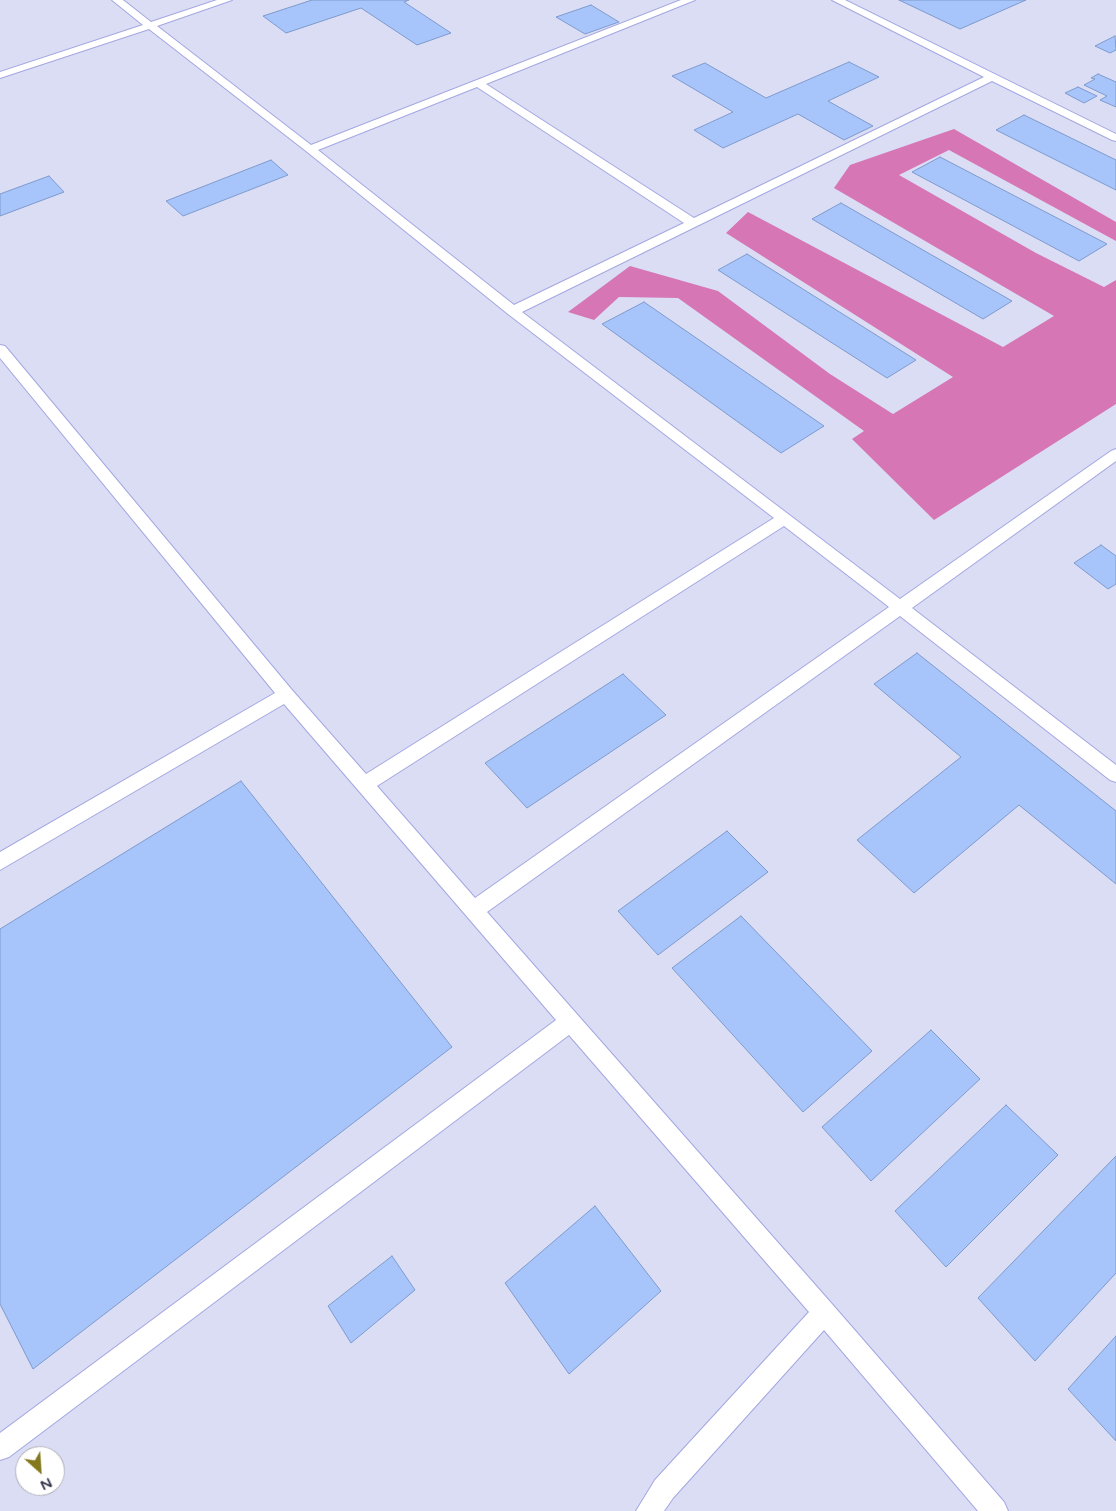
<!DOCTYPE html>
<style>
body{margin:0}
#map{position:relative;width:1116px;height:1511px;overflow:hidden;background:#dbddf5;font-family:"Varela Round",sans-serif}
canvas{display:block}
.north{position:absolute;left:15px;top:1446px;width:50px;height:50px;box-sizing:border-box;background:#fff;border:1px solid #aeaeb7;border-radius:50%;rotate:154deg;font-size:14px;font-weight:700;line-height:20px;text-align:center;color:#34354c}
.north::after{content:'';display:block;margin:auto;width:18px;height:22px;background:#84781d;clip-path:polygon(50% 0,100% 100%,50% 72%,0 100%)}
</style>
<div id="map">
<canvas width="1116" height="1511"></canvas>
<div class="north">N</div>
</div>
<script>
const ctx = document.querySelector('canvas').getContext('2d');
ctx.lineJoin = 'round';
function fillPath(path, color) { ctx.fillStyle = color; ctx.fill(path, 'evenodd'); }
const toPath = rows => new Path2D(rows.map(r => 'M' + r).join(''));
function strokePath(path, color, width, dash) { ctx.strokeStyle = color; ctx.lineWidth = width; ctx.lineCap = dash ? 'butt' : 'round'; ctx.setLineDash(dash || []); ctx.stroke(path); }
const forest = toPath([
 [954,129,1116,222,1116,241,949,150,899,175,1036,253,1104,287,1116,280,1116,404,934,520,852,439,864,431,678,298,619,297,594,320,568,312,630,266,718,291,830,374,893,414,953,377,726,233,748,212,1003,347,1054,316,834,188,850,165]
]);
const building = toPath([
 [312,0,409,0,404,2,451,33,417,45,361,8,286,33,263,16,312,0],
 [899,0,1026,0,960,29,899,0],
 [591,5,619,22,585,34,556,17,591,5],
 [1115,36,1116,50,1110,53,1095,46,1115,36],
 [849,62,879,77,828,101,873,126,844,140,798,114,723,148,694,130,733,112,672,76,705,63,766,98,849,62],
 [1098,74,1116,82,1116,107,1100,100,1107,96,1084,85,1095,79,1091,78,1098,74],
 [1078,87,1097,96,1084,103,1065,93,1078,87],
 [1024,115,1116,160,1116,190,996,130,1024,115],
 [940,157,1107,244,1079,261,912,172,940,157],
 [271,160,288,175,183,216,166,201,271,160],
 [49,176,64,192,0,216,0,194,49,176],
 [841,203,1012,301,983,319,812,219,841,203],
 [747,254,916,360,887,378,718,270,747,254],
 [644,302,824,426,781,453,602,324,644,302],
 [1101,545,1116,556,1116,584,1108,589,1074,563,1101,545],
 [917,653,1116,811,1116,884,1019,805,914,893,857,840,961,757,874,684,917,653],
 [623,674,666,715,527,808,485,763,623,674],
 [241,781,452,1047,33,1369,0,1304,0,929,241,781],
 [727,831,768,872,658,955,618,911,727,831],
 [741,916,872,1051,803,1112,672,968,741,916],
 [931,1030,980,1079,871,1181,822,1127,931,1030],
 [1006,1105,1058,1155,946,1267,895,1211,1006,1105],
 [1116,1156,1116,1273,1035,1361,978,1298,1116,1156],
 [595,1206,661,1291,569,1374,505,1283,595,1206],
 [392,1256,415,1290,351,1343,328,1306,392,1256],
 [1116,1336,1116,1441,1068,1389,1116,1336]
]);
const service = toPath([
 [112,0,123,0,151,22,217,0,232,0,157,26,311,145,681,0,695,0,486,84,694,218,984,77,832,0,845,0,1116,134,1116,141,1112,140,992,81,522,312,900,599,1111,451,1116,449,1116,461,912,608,1116,765,1116,782,1110,780,900,616,487,912,832,1304,1004,1502,1008,1511,978,1511,824,1330,673,1498,664,1511,636,1511,655,1480,809,1312,569,1035,9,1457,0,1460,0,1433,556,1020,284,704,0,870,0,852,275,693,0,358,0,345,5,346,292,690,366,774,774,518,508,314,306,151,149,29,0,78,0,72,143,25,112,0],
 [477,87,684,223,514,305,318,150,477,87],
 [784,526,889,607,475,898,377,786,784,526]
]);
fillPath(forest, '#d676b5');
fillPath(building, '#a7c5fa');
strokePath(building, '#7e9acd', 1);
strokePath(service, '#a4a7e0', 2);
fillPath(service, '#fff');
</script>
